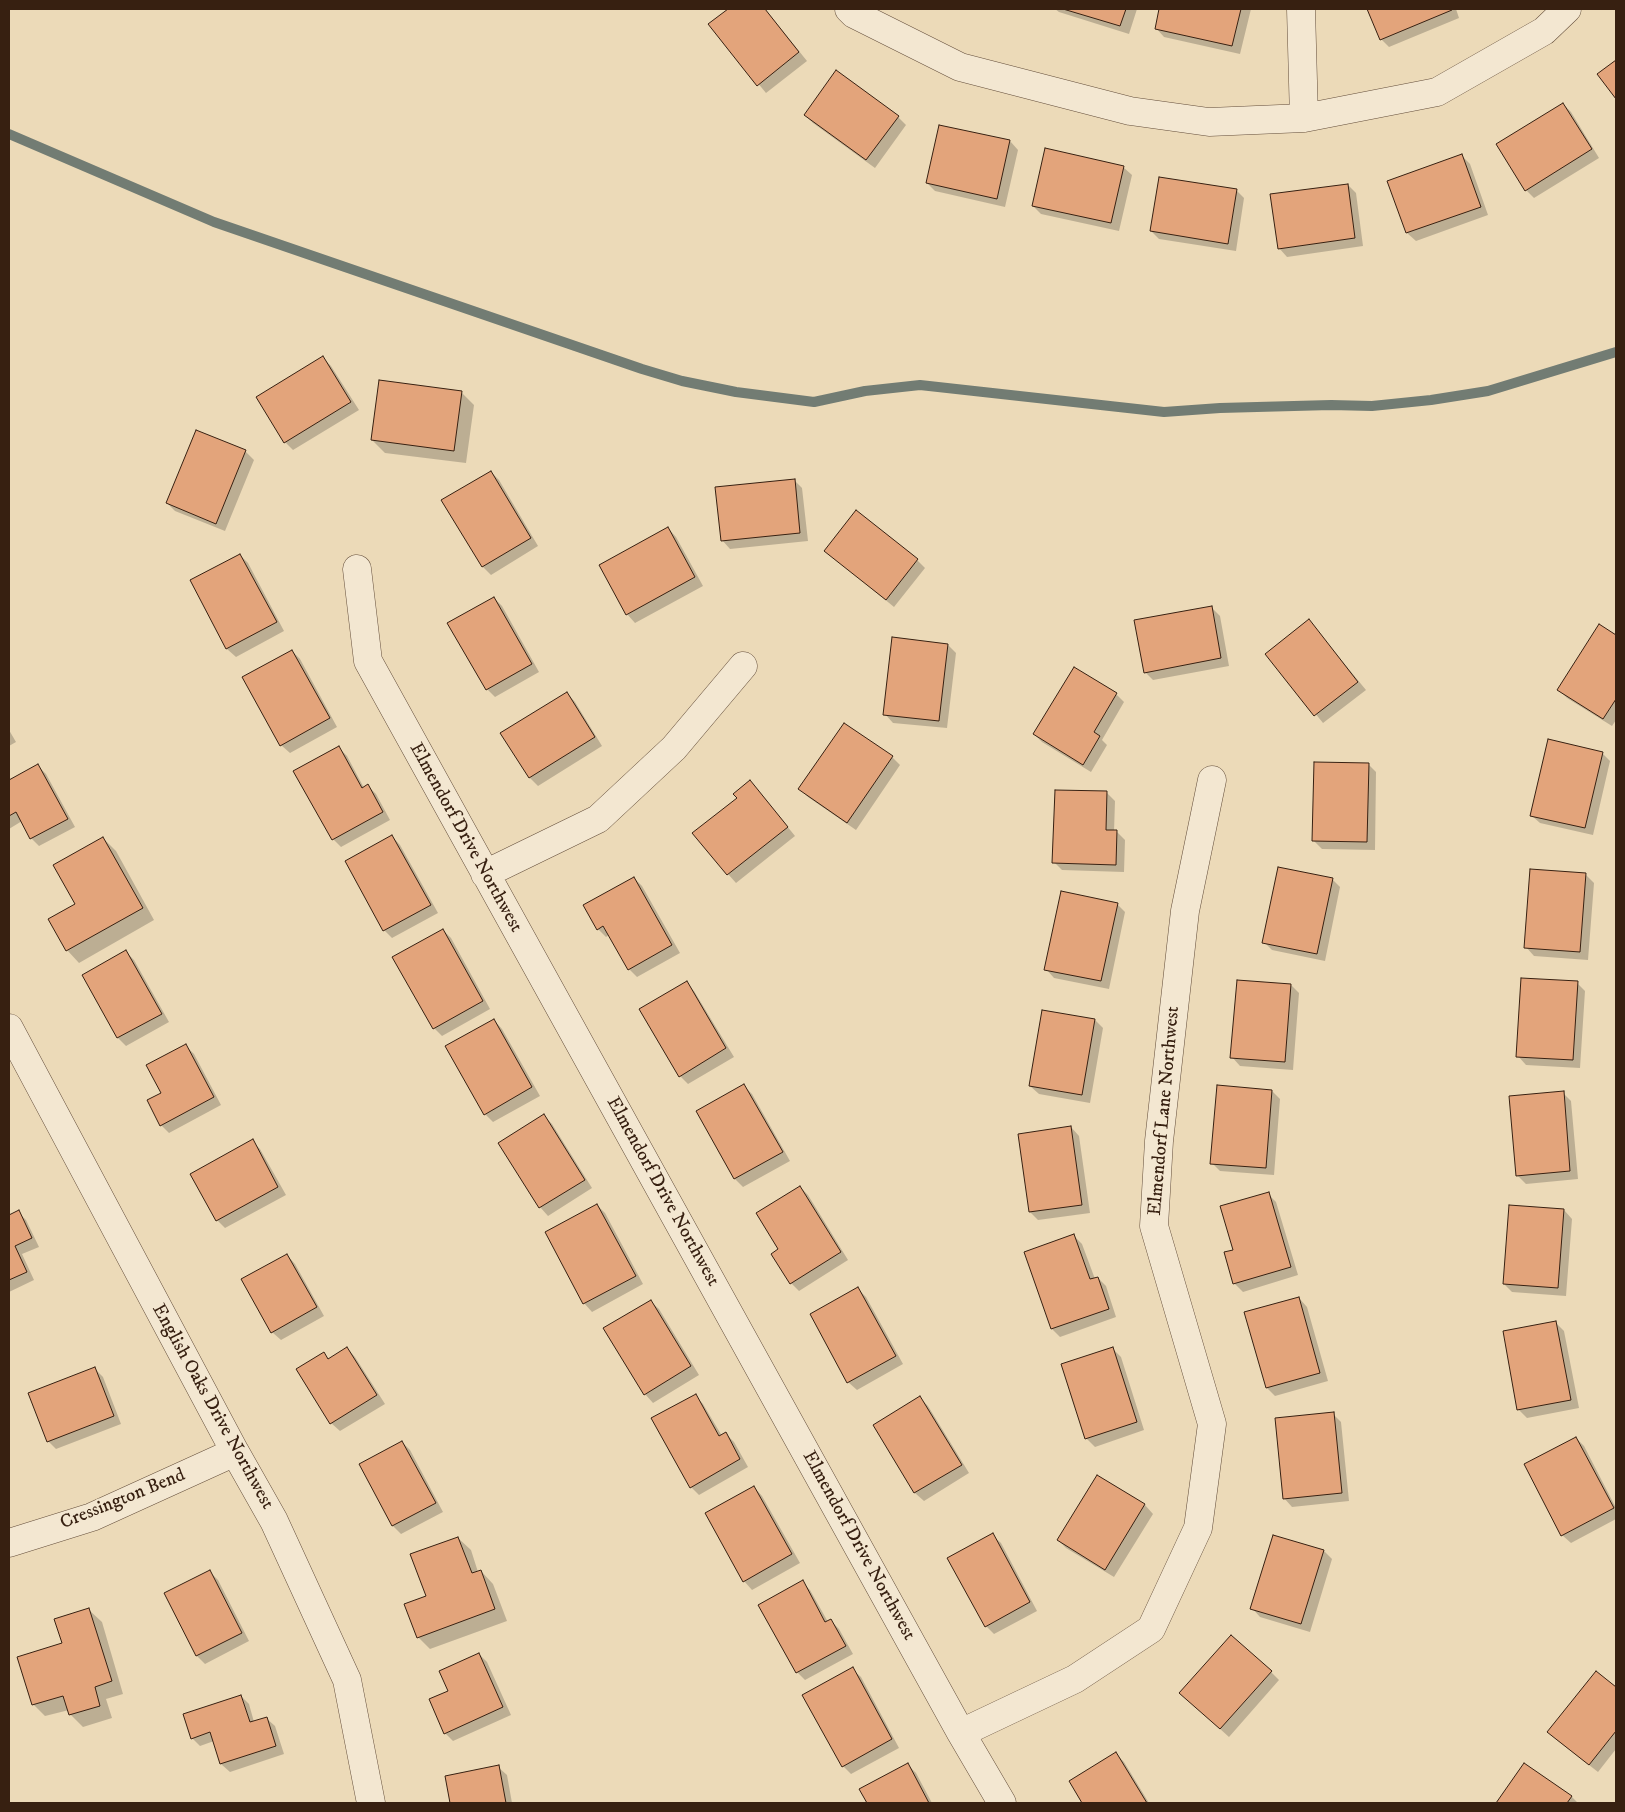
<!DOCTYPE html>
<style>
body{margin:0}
#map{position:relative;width:1625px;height:1812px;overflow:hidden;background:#ecdab8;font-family:"IM FELL DW Pica",serif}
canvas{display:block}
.frame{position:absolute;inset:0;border:10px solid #372011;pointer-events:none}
</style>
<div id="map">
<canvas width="1625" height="1812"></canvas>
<div class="frame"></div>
</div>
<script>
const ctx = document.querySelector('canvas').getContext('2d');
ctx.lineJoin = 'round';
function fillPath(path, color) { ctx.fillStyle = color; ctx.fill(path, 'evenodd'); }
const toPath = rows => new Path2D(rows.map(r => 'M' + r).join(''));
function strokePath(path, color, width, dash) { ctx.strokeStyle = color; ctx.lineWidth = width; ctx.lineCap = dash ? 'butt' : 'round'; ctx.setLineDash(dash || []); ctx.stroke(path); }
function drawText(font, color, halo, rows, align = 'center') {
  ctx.font = font + ' "IM FELL DW Pica",serif'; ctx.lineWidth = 4; ctx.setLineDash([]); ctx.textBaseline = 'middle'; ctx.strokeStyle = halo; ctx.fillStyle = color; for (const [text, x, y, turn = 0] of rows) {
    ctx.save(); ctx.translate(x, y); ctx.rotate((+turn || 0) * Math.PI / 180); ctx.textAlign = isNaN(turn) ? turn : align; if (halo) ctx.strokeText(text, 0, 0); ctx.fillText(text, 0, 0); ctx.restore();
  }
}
const shadow = toPath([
 [730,9,765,9,807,61,766,93,710,25],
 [1055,9,1137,9,1129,34,1059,12],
 [1161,9,1251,9,1240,54,1164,37,1156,28],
 [1368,9,1456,9,1459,18,1389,47,1381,39],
 [1563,104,1571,112,1599,158,1534,198,1526,190],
 [805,115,898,117,906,125,875,168,813,123],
 [1010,141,1018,150,1005,207,935,191,927,183],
 [1462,156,1470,164,1488,215,1416,241,1407,233,1389,181],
 [1123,167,1132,175,1119,231,1041,214,1033,206],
 [1348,185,1356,193,1363,246,1287,257,1279,248],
 [1236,190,1244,198,1236,251,1159,239,1151,231],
 [323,358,331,366,359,410,293,450,285,442],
 [461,392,474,405,466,463,385,453,372,440],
 [245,451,254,460,225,531,175,511,167,503],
 [491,472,499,480,538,546,491,575,483,567,443,500],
 [794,480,802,488,808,541,730,549,722,540],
 [668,528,676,537,703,586,635,623,627,614,600,565],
 [826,551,917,560,925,568,894,607],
 [240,555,248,563,284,631,236,657,227,649,191,581],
 [494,598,502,606,539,672,495,697,487,689],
 [1212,608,1220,616,1229,666,1153,680,1145,672],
 [1309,621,1366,690,1323,723,1267,654],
 [1599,625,1616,636,1616,720,1612,726,1567,698,1559,690],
 [948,645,956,653,947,728,893,723,885,714],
 [292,651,300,659,337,727,290,753,281,745],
 [567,693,575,702,602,746,538,786,530,778],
 [1116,694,1124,702,1102,740,1107,745,1091,772,1042,742,1034,734],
 [844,725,892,757,900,765,856,830,808,797,800,789],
 [9,730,16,742,9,746],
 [339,748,347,756,364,788,368,786,376,794,390,820,341,847,333,839],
 [1602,753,1610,761,1593,835,1540,823,1531,815],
 [1368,764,1376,772,1375,850,1322,849,1313,840],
 [38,766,46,774,75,827,39,846,31,838,22,821,9,829,9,782],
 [758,790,795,836,736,883,728,874],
 [1106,792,1115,801,1114,832,1117,832,1125,840,1124,872,1062,870,1054,862],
 [392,836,400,845,438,913,392,938,384,930],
 [103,838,116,851,154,920,79,963,67,950,77,904],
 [1586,875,1594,883,1588,960,1534,956,1526,947],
 [634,878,642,886,680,953,637,977,629,969,609,935,606,937,598,929],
 [1332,879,1340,887,1325,961,1272,950,1264,942],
 [1117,904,1125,912,1109,989,1054,978,1046,969],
 [443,930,451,938,490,1009,442,1036,434,1028],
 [126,952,134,960,169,1022,126,1046,118,1038,84,976],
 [686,983,694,991,734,1057,688,1084,680,1076],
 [1577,983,1585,991,1580,1068,1526,1065,1518,1056],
 [1291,985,1299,993,1293,1070,1240,1066,1232,1057],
 [494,1020,502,1029,540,1096,493,1122,485,1114],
 [1095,1020,1103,1028,1090,1103,1039,1094,1030,1086],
 [186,1046,194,1054,221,1105,169,1133,161,1125,162,1093],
 [744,1086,752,1094,790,1161,743,1187,735,1179,698,1111],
 [1272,1091,1280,1099,1274,1175,1220,1171,1212,1163],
 [1563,1093,1571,1101,1578,1179,1526,1184,1517,1175],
 [544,1116,552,1124,592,1188,548,1216,540,1207,500,1143],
 [1071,1127,1079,1136,1090,1213,1038,1220,1030,1212],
 [252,1141,260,1149,286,1195,225,1228,217,1220],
 [800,1187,808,1195,848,1260,799,1291,791,1283,780,1249],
 [1268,1194,1276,1202,1298,1275,1243,1292,1235,1284,1225,1253,1234,1251],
 [597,1205,605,1213,643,1284,592,1312,584,1303,546,1232],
 [1564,1210,1572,1219,1566,1296,1512,1292,1504,1284],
 [18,1212,26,1220,39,1247,22,1254,34,1280,9,1292,9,1216],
 [1074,1236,1082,1244,1095,1279,1098,1278,1106,1286,1116,1317,1060,1337,1052,1329,1026,1253],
 [287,1255,295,1264,324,1316,281,1340,272,1332],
 [858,1289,866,1297,903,1364,857,1390,848,1382],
 [1299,1298,1307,1307,1328,1381,1275,1396,1267,1388,1246,1313],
 [650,1301,659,1309,699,1375,653,1403,645,1394],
 [1556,1323,1564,1331,1579,1408,1527,1418,1518,1409],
 [347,1348,355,1357,385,1404,340,1431,331,1423,298,1370,324,1354,330,1360],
 [1112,1348,1121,1357,1144,1430,1095,1447,1087,1439,1063,1365],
 [95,1369,103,1377,121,1424,56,1449,48,1441],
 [695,1396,703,1404,722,1436,726,1434,734,1442,748,1467,699,1495,691,1487],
 [920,1398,928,1406,969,1473,924,1501,915,1493,874,1425],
 [1333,1414,1341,1422,1349,1501,1292,1507,1284,1498],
 [1576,1438,1584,1446,1616,1508,1616,1519,1571,1543,1562,1535],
 [402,1442,410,1450,443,1512,401,1534,393,1526,360,1464],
 [1097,1477,1145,1505,1153,1514,1114,1577,1066,1548,1058,1540],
 [754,1487,762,1496,800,1563,752,1590,744,1581,707,1514],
 [992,1535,1001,1543,1037,1611,994,1634,986,1626],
 [458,1538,471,1550,478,1572,481,1571,493,1584,507,1621,430,1649,418,1637,427,1596],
 [1324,1551,1332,1559,1310,1632,1260,1617,1252,1608],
 [210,1572,218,1580,249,1641,205,1664,197,1656,166,1594],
 [802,1582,810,1590,828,1622,831,1621,839,1629,853,1654,805,1680,797,1672],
 [89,1610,102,1622,123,1694,106,1699,112,1718,83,1727,70,1714,69,1710,45,1716,33,1704,64,1644],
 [479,1654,487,1662,511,1715,453,1741,445,1733],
 [852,1669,861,1677,899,1748,851,1774,843,1766],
 [1271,1672,1279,1680,1229,1737,1189,1701],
 [1596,1673,1616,1689,1616,1749,1598,1772,1557,1740],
 [241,1696,249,1704,254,1722,266,1718,275,1726,284,1754,230,1772,221,1764,214,1741,200,1746,192,1738],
 [1116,1754,1124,1762,1149,1803,1084,1803,1071,1782],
 [908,1765,916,1773,932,1803,868,1803,861,1789],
 [1524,1765,1572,1797,1578,1803,1498,1803],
 [498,1767,507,1775,512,1803,451,1803,447,1777]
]);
const stream = toPath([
 [9,134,214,222,642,369,682,381,736,392,814,402,865,391,920,385,1164,412,1220,408,1331,405,1372,406,1431,400,1488,391,1616,352]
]);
const building = toPath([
 [728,9,765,9,799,52,757,86,708,24,728,9],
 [1063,9,1126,9,1120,26,1063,9],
 [1159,9,1241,9,1232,46,1155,29,1159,9],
 [1367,9,1452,9,1452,10,1380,40,1367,9],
 [1616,60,1616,99,1597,74,1616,60],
 [836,70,899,116,866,160,804,115,836,70],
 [1563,103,1592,149,1525,191,1496,144,1563,103],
 [939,125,1010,140,997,199,926,183,939,125],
 [1045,148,1124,166,1111,223,1032,206,1045,148],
 [1462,154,1481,207,1406,233,1387,181,1462,154],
 [1159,177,1237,189,1228,244,1150,231,1159,177],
 [1348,184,1355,238,1278,249,1270,194,1348,184],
 [323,356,351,402,284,443,256,397,323,356],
 [379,380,462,391,454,451,371,440,379,380],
 [196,430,246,450,216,524,166,503,196,430],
 [491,471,531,538,482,567,441,500,491,471],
 [795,479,800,533,721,541,715,487,795,479],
 [856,510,918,559,886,600,824,551,856,510],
 [668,527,695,577,626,615,599,565,668,527],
 [240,554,277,622,226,649,190,580,240,554],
 [494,597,532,664,486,690,447,623,494,597],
 [1212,606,1221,658,1144,673,1134,620,1212,606],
 [1309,619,1358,682,1314,716,1265,654,1309,619],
 [1599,624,1616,635,1616,699,1603,719,1557,690,1599,624],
 [892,637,948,644,939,721,883,715,892,637],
 [292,650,330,718,280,746,242,677,292,650],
 [1074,667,1117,693,1094,732,1100,736,1083,765,1033,734,1074,667],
 [567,692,595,737,529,778,500,733,567,692],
 [844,723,893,756,847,823,798,789,844,723],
 [1548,739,1603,752,1585,828,1530,816,1548,739],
 [339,746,362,788,368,784,383,812,332,840,293,771,339,746],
 [1314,762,1369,763,1367,842,1312,841,1314,762],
 [38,764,68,819,30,839,16,812,9,816,9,780,38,764],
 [750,780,788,827,727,875,692,833,737,798,733,794,750,780],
 [1055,790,1107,791,1106,830,1117,830,1116,865,1052,863,1055,790],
 [392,835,431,905,383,931,345,861,392,835],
 [103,837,143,908,66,951,48,919,75,904,53,865,103,837],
 [1278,867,1333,878,1317,954,1262,943,1278,867],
 [1530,869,1586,873,1580,952,1524,948,1530,869],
 [634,877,672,945,628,970,603,926,597,930,583,905,634,877],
 [1061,891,1118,903,1101,981,1044,970,1061,891],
 [443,929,483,1001,433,1029,392,957,443,929],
 [126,950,162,1014,117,1038,82,975,126,950],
 [1521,978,1578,981,1573,1060,1516,1057,1521,978],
 [1237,980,1291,984,1285,1062,1230,1058,1237,980],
 [687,981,726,1048,679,1077,639,1009,687,981],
 [1042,1010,1095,1019,1082,1095,1029,1086,1042,1010],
 [494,1019,532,1087,484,1115,445,1046,494,1019],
 [186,1044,214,1097,160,1126,147,1100,161,1093,146,1065,186,1044],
 [744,1084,783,1152,734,1179,696,1111,744,1084],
 [1217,1085,1272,1090,1266,1168,1210,1164,1217,1085],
 [1564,1091,1570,1171,1516,1176,1509,1096,1564,1091],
 [544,1114,585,1180,539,1208,498,1143,544,1114],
 [1071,1126,1082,1205,1029,1212,1018,1134,1071,1126],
 [253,1139,278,1187,216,1221,190,1174,253,1139],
 [800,1186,841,1252,790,1284,771,1254,778,1249,756,1213,800,1186],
 [1269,1192,1291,1267,1233,1284,1224,1252,1233,1250,1220,1206,1269,1192],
 [597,1204,636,1276,583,1304,545,1232,597,1204],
 [1509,1205,1564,1209,1558,1288,1503,1284,1509,1205],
 [19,1210,32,1238,15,1246,27,1272,9,1280,9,1215,19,1210],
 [1074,1234,1090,1279,1098,1277,1109,1309,1051,1329,1024,1252,1074,1234],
 [287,1254,317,1307,271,1333,241,1279,287,1254],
 [858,1287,896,1356,847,1383,810,1314,858,1287],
 [1299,1297,1320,1373,1266,1388,1244,1312,1299,1297],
 [651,1300,691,1366,644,1395,603,1328,651,1300],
 [1556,1321,1571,1400,1517,1410,1503,1331,1556,1321],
 [347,1347,377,1395,330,1424,296,1369,324,1352,328,1359,347,1347],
 [1113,1347,1137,1422,1085,1439,1061,1364,1113,1347],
 [95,1367,114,1416,47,1442,28,1393,95,1367],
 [696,1394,719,1436,726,1432,740,1459,690,1488,651,1418,696,1394],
 [920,1396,962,1465,914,1493,873,1425,920,1396],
 [1334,1412,1342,1493,1283,1499,1275,1418,1334,1412],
 [1576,1437,1614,1508,1561,1536,1524,1464,1576,1437],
 [402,1441,436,1503,392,1526,359,1464,402,1441],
 [1097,1475,1145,1504,1105,1570,1057,1540,1097,1475],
 [754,1486,792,1554,743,1582,705,1513,754,1486],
 [993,1533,1030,1602,985,1627,947,1558,993,1533],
 [1273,1535,1324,1550,1301,1624,1250,1609,1273,1535],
 [458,1537,472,1573,481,1570,495,1609,417,1638,404,1604,426,1596,410,1554,458,1537],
 [210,1570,242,1633,196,1656,164,1593,210,1570],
 [803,1580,825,1622,831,1619,846,1646,796,1673,758,1605,803,1580],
 [89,1608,112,1681,95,1687,100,1706,69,1715,63,1696,32,1705,17,1657,62,1643,54,1619,89,1608],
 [1231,1635,1272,1671,1220,1729,1179,1693,1231,1635],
 [479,1653,503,1707,444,1734,429,1699,448,1691,439,1671,479,1653],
 [853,1667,892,1739,842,1767,802,1695,853,1667],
 [1596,1671,1616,1687,1616,1731,1589,1765,1547,1732,1596,1671],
 [241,1695,250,1722,267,1717,276,1746,220,1764,210,1732,191,1739,183,1714,241,1695],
 [1116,1752,1147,1803,1082,1803,1069,1781,1116,1752],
 [908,1763,929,1803,867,1803,859,1789,908,1763],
 [1524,1763,1572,1796,1567,1803,1496,1803,1524,1763],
 [499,1765,506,1803,450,1803,445,1776,499,1765]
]);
const minor = toPath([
 [849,9,854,14,960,67,1130,111,1209,122,1304,118,1437,92,1544,31,1567,9],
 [1301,9,1304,118],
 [357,569,368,661,961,1733,1002,1803],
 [485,874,598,819,674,748,743,666],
 [9,1028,235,1452,274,1521,347,1680,371,1803],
 [9,1543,92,1517,235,1452],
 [961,1733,1075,1679,1151,1629,1198,1528,1212,1424,1154,1226,1159,1141,1185,911,1212,780]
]);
const streetNames = [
 ["Elmendorf Drive Northwest",465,838,61],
 ["Elmendorf Lane Northwest",1165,1111,-85],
 ["Elmendorf Drive Northwest",662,1192,61],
 ["English Oaks Drive Northwest",212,1407,61],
 ["Cressington Bend",123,1500,-22],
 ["Elmendorf Drive Northwest",858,1546,61]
];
fillPath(shadow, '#0003');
strokePath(stream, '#727c73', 10);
fillPath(building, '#e3a47b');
strokePath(building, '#372011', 1);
strokePath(minor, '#644e3b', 29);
strokePath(minor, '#f3e7d1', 28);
drawText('19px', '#372011', '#f3e7d1', streetNames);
</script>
